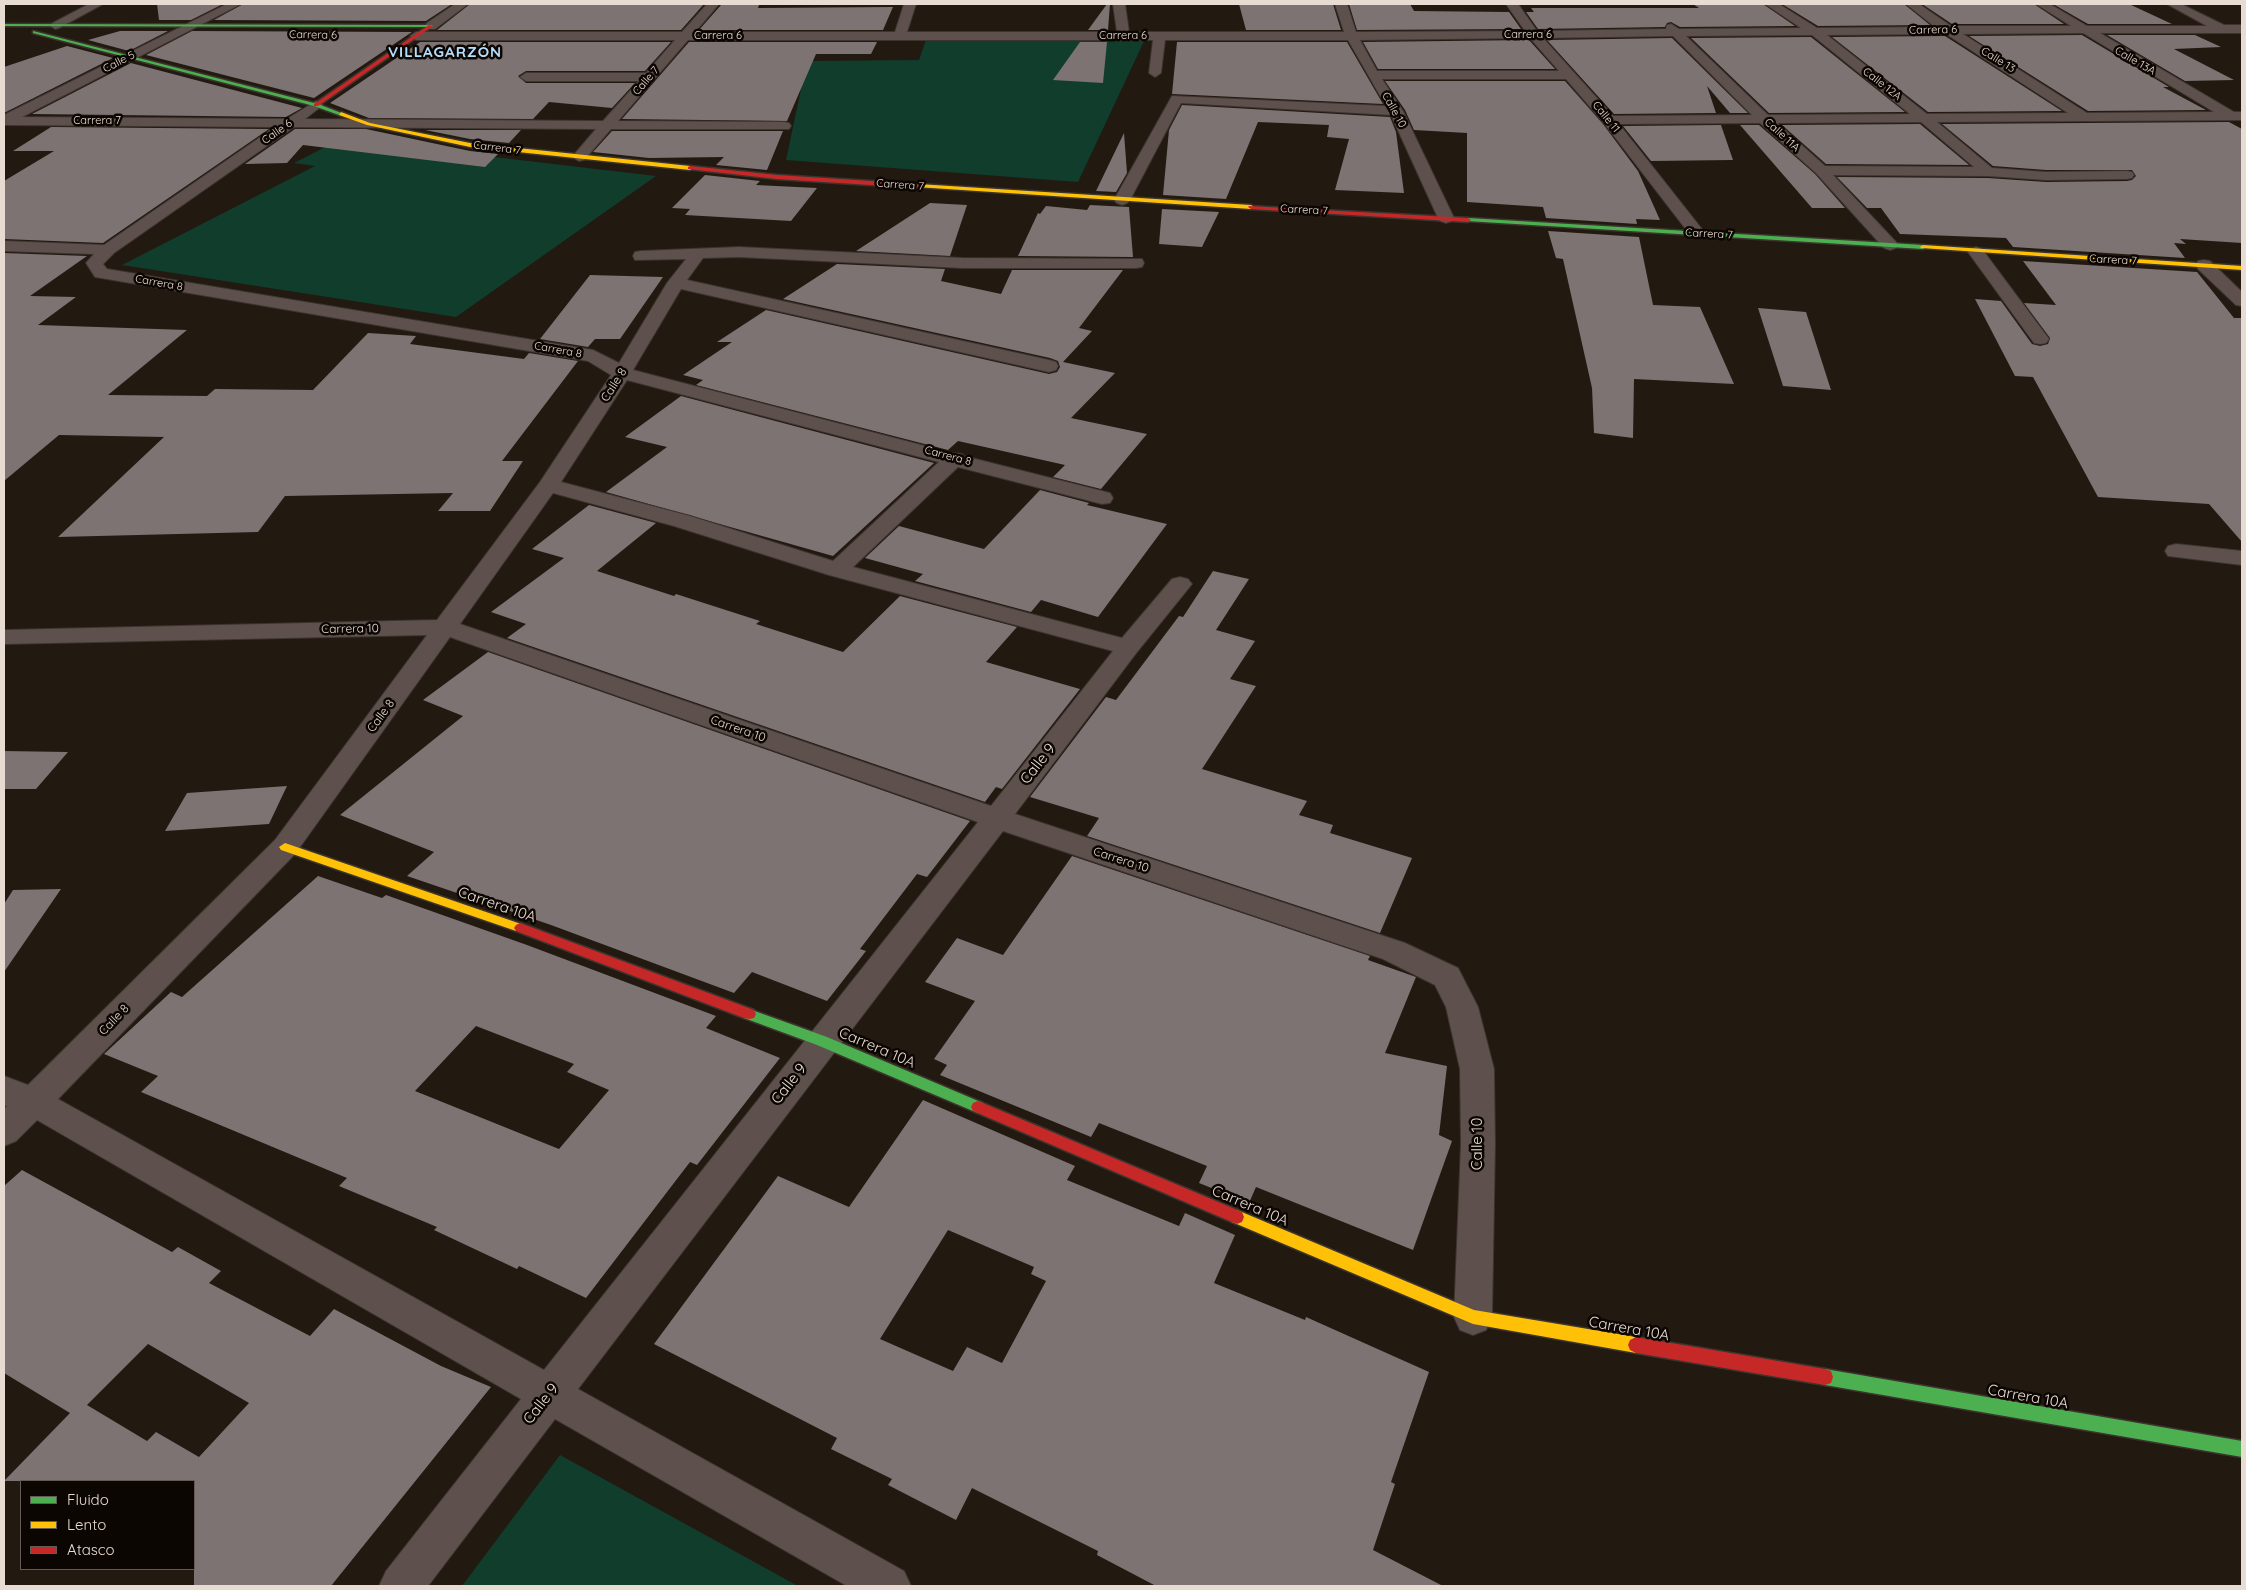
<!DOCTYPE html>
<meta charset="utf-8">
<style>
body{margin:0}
#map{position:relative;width:2246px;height:1590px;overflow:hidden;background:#221911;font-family:Quicksand,sans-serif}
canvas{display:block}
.frame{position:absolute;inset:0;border:5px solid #e7dbd2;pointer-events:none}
.legend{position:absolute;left:20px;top:1480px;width:175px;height:90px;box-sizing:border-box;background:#0c0602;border:1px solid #645b55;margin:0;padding:6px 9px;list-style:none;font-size:15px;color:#e7dbd2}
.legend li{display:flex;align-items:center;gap:10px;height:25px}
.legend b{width:25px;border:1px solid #645b55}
</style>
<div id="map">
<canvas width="2246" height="1590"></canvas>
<div class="frame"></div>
<ul class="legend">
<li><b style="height:6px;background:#4caf50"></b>Fluido</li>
<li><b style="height:6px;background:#ffc107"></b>Lento</li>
<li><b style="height:6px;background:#c62828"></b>Atasco</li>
</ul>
</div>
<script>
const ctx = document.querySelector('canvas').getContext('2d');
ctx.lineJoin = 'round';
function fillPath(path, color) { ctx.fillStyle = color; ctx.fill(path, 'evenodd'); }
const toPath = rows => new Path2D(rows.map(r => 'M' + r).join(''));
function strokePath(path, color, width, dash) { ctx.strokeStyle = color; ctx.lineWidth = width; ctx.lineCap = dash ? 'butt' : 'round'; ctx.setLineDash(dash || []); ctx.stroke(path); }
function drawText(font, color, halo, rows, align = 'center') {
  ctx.font = font + ' Quicksand,sans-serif'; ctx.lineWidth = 5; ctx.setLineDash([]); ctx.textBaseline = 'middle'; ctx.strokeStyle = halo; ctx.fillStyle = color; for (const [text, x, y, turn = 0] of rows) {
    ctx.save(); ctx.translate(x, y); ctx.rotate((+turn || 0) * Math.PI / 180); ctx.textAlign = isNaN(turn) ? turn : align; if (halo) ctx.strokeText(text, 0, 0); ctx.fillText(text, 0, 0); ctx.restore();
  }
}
const green = toPath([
 [1146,37,1078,182,786,160,807,61,919,60,926,40],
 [341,139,656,176,456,317,122,265,315,166,294,163],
 [560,1455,798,1586,462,1586]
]);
const building = toPath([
 [157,4,223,4,191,20,159,20],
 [243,4,452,4,426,21,214,20],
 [470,4,704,4,681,30,437,30],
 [1107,4,1110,4,1108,30,1088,30],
 [1239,4,1333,4,1341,30,1246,30],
 [1349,4,1410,4,1414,11,1509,12,1521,29,1357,30],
 [1693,4,1763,4,1795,26,1680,27,1671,22,1667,23,1665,27,1538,29,1526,12,1534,12,1531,8,1699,8],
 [1782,4,1904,4,1930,25,1818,26],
 [1922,4,2034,4,2064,24,1952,24],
 [2053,4,2129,4,2172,24,2088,24],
 [721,5,759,5,758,8,893,7,883,30,699,30],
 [120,31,168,31,129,51,88,40],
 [192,31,412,32,314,98,146,55],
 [2082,35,2169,87,2163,87,2206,110,2088,111,1969,36],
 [2107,35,2195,35,2221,47,2174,49,2234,80,2185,81],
 [1945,36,2062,111,1928,112,1832,37],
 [1811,37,1905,112,1769,113,1691,38],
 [1672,38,1748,113,1730,113,1707,86,1716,113,1614,114,1547,40],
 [1529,40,1555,69,1378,69,1363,42],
 [420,42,671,42,645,71,526,71,518,76,526,83,635,83,612,108,549,102,533,119,369,118,330,103],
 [689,42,877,42,871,54,816,54,787,121,622,119],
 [1080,42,1107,42,1103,83,1053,80],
 [1177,42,1347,42,1383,104,1172,94],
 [67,46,113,58,4,113,4,67],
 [131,63,302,108,286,117,32,114],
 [1385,81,1565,81,1603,124,1638,171,1660,220,1636,219,1637,224,1546,218,1543,207,1467,202,1467,133,1414,130,1405,110],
 [1182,105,1390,117,1396,132,1404,193,1335,190,1349,139,1327,137,1329,125,1258,122,1226,199,1163,195,1169,130],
 [2229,122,2242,129,2242,243,2180,239,2186,244,2174,243,2185,258,2013,247,2006,238,1900,234,1881,208,1867,208,1837,177,1988,178,2046,182,2127,181,2132,180,2136,176,2132,170,2046,170,1993,166,1942,124],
 [1920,124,1969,165,1826,164,1782,125],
 [1721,125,1733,160,1651,161,1623,126],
 [1740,125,1759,125,1815,174,1845,208,1812,208],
 [51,127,269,129,103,243,4,239,4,181,54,151,13,151],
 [295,129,366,129,470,151,498,154,485,167,303,145,287,163,245,164],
 [425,130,521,130,509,143,470,139],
 [612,131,783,131,767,170,716,165,724,157,649,158,593,152],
 [1124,133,1127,173,1116,192,1096,191],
 [705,175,760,181,756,185,817,188,791,221,685,215,690,209,672,208],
 [930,203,967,205,950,256,856,251],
 [1090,205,1129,207,1133,257,1018,256,1038,213,1040,214,1046,206,1087,210],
 [1162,209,1219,212,1202,247,1159,244],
 [1548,231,1639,237,1653,305,1700,307,1734,384,1634,379,1633,438,1594,433,1592,388,1563,259,1556,258],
 [4,253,87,256,30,296,76,297,38,325,187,330,108,395,207,396,215,389,313,390,368,333,416,336,410,344,524,359,529,353,578,361,502,461,523,461,490,511,438,511,453,493,285,496,258,532,58,537,164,437,59,435,4,481],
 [2023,261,2197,272,2234,318,2242,318,2242,542,2209,504,2098,497,2033,377,2015,376,1975,299,2001,301,2032,344,2040,346,2048,344,2050,338,2024,303,2056,305],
 [837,264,945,269,941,281,1001,294,1012,270,1123,270,1079,328,1092,331,1063,362,1115,373,1071,418,1147,434,1101,489,1053,477,1065,465,958,441,948,450,696,385,703,380,683,375,732,342,717,342,766,310,1049,374,1057,372,1060,367,1058,361,1050,358,783,299],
 [590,275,663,277,620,339,595,339,588,347,540,339],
 [1758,308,1806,312,1831,390,1783,386],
 [681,396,934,463,833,556,606,492,667,447,625,437],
 [1040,490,1089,503,1087,505,1167,524,1098,617,1041,600,1031,612,915,581,923,574,865,558,899,526,984,549],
 [589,505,656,523,597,571,674,596,676,594,760,621,756,624,843,652,900,596,1017,627,986,662,1080,689,1002,789,996,787,985,802,507,638,526,624,491,612,564,558,532,549],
 [1213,571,1249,579,1216,630,1255,641,1230,679,1256,686,1202,769,1307,801,1299,815,1333,825,1330,833,1412,858,1380,933,1087,836,1099,818,1030,797,1106,697,1116,700,1179,616,1183,617],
 [488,652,970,821,927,877,917,874,860,949,866,951,827,1001,752,972,734,993,551,925,407,876,434,852,340,815,463,716,423,700],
 [4,751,68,752,36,789,4,789],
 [287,786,269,824,165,831,187,793],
 [1072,856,1370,956,1368,960,1416,977,1385,1053,1447,1066,1439,1135,1452,1141,1413,1250,1256,1187,1249,1203,1199,1183,1207,1166,1099,1123,1091,1137,940,1075,947,1065,934,1059,975,1001,925,982,957,938,1003,955],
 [318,876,382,898,386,895,527,945,716,1016,706,1028,780,1058,697,1165,690,1162,586,1298,519,1266,517,1269,434,1230,437,1227,339,1186,347,1178,141,1092,158,1076,104,1054,171,992,182,997],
 [476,1026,574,1064,567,1072,609,1090,559,1149,415,1091],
 [61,889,4,972,4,904,13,890],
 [923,1100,1075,1166,1067,1180,1179,1226,1185,1213,1235,1235,1214,1283,1305,1320,1306,1317,1429,1372,1391,1482,1395,1484,1373,1550,1443,1586,1156,1586,1097,1555,1098,1551,972,1488,956,1520,888,1485,892,1479,831,1449,837,1438,654,1344,778,1176,849,1207],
 [948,1230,1034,1267,1031,1274,1046,1281,1002,1363,967,1347,953,1371,880,1339],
 [22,1170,172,1252,178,1247,221,1271,209,1283,310,1336,334,1309,441,1366,491,1387,331,1586,194,1586,194,1481,4,1481,70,1413,4,1373,4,1186],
 [148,1344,249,1403,199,1457,156,1432,147,1441,87,1405]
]);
const street = toPath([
 [89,4,103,4,59,28,55,29,49,25,89,4],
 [227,4,241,4,22,117,287,119,316,101,323,105,305,119,603,121,639,81,526,81,520,77,526,73,646,73,675,40,416,40,410,36,416,32,682,32,707,4,719,4,695,32,895,32,904,4,916,4,907,32,1117,32,1113,4,1125,4,1129,32,1344,32,1335,4,1347,4,1356,32,1525,31,1506,4,1518,4,1537,31,1666,29,1667,25,1671,24,1679,29,1801,28,1765,4,1779,4,1817,28,1935,27,1906,4,1919,4,1951,26,2071,26,2036,4,2050,4,2087,26,2207,26,2167,4,2181,4,2224,25,2242,25,2242,33,2100,33,2234,112,2242,112,2242,120,1937,122,1992,168,2046,172,2127,171,2132,172,2134,175,2132,178,2127,179,2046,180,1988,176,1833,175,1896,242,1898,245,1896,248,1890,250,1884,248,1816,173,1760,123,1619,124,1705,233,1703,236,1691,236,1604,123,1566,79,1382,79,1403,111,1454,218,1452,221,1446,223,1440,221,1438,218,1391,115,1181,103,1130,200,1127,203,1122,205,1117,203,1114,200,1172,96,1386,106,1348,40,1165,40,1161,73,1155,77,1149,73,1153,40,688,40,618,121,784,122,789,123,791,126,789,129,611,129,584,160,579,161,572,157,596,129,294,127,114,253,103,264,107,269,593,350,619,363,667,283,686,259,635,260,633,256,635,252,641,251,739,247,962,258,1142,259,1144,263,1142,267,1136,268,962,268,739,257,703,258,687,280,1049,360,1056,362,1058,366,1056,370,1049,372,681,289,633,370,952,453,962,454,964,456,1110,493,1113,498,1110,503,1102,504,958,467,853,567,1122,638,1172,579,1180,577,1188,579,1192,584,1188,589,1137,652,1015,814,1405,943,1458,968,1478,1007,1494,1069,1495,1144,1492,1317,1486,1330,1473,1335,1460,1330,1454,1317,1461,1144,1460,1069,1446,1007,1435,985,1383,959,1003,831,578,1389,904,1571,911,1586,847,1586,555,1419,428,1586,379,1586,386,1571,521,1399,37,1120,16,1141,4,1146,4,1109,7,1106,4,1105,4,1076,28,1085,275,840,427,635,4,644,4,630,437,620,540,482,611,375,588,361,101,278,95,277,86,263,94,254,4,251,4,241,104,245,275,127,4,125,4,115,227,4],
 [2083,33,2214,112,2087,113,1963,34,2083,33],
 [1946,34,2068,113,1927,114,1827,35,1946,34],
 [1812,35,1910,114,1768,115,1686,36,1812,35],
 [1673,36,1752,115,1613,116,1543,38,1673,36],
 [1530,38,1559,71,1377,71,1360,40,1530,38],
 [1921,122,1974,167,1825,166,1777,123,1921,122],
 [627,380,939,462,833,561,690,516,561,482,627,380],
 [553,493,674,526,829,575,1113,651,991,806,460,624,553,493],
 [450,637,978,822,544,1370,58,1099,295,854,450,637],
 [455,4,468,4,435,29,427,29,425,26,427,23,455,4],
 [1976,247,1982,249,2046,335,2049,339,2046,343,2040,344,2034,343,1968,252,1970,249,1976,247],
 [2204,260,2210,261,2242,292,2242,306,2236,305,2198,269,2196,265,2198,261,2204,260],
 [2176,544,2242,551,2242,565,2168,556,2165,551,2168,546,2176,544]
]);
const fast = toPath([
 [4,24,431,25,433,26,431,27,4,26,4,24],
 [33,31,318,104,344,114,339,115,314,106,33,33,33,31],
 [1468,218,1923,245,1926,247,1923,249,1466,221,1466,219,1468,218],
 [749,1009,827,1037,983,1103,985,1107,983,1111,978,1113,973,1111,817,1045,744,1018,742,1014,744,1010,749,1009],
 [1825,1369,2242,1441,2242,1457,1825,1385,1819,1383,1817,1377,1819,1371,1825,1369]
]);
const slow = toPath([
 [341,112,370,123,470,143,690,166,693,168,690,170,470,147,367,125,339,115,341,112],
 [918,184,1251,205,1254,207,1251,209,916,187,915,186,918,184],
 [1923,245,2242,266,2242,270,1921,248,1920,247,1923,245],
 [285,843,524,925,526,928,524,931,516,931,281,850,279,847,285,843],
 [1237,1210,1474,1310,1636,1337,1642,1340,1644,1345,1642,1350,1636,1353,1473,1324,1232,1222,1230,1217,1232,1212,1237,1210]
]);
const jam = toPath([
 [429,25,433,26,318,106,314,106,314,104,429,25],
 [690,166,777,175,918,184,921,186,918,188,777,179,688,169,688,167,690,166],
 [1249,206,1468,218,1471,220,1468,222,1251,209,1248,207,1249,206],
 [520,923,754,1010,756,1014,754,1018,749,1019,744,1018,516,931,514,928,516,925,520,923],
 [978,1101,1242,1212,1244,1217,1242,1222,1237,1224,1232,1222,973,1111,971,1107,973,1103,978,1101],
 [1636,1337,1825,1369,1831,1371,1833,1377,1831,1383,1825,1385,1636,1353,1630,1350,1628,1345,1630,1340,1636,1337]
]);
const farStreetnames = [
 ["Carrera 6",1933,30,-1],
 ["Carrera 6",313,35,1],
 ["Carrera 6",1528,35],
 ["Carrera 6",718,36],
 ["Carrera 6",1123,36],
 ["Calle 13",1998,60,32],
 ["Calle 13A",2135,61,30],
 ["Calle 5",119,62,-27],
 ["Calle 7",646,81,-49],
 ["Calle 12A",1882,84,38],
 ["Calle 10",1394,110,61],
 ["Calle 11",1606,117,51],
 ["Carrera 7",97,121],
 ["Calle 6",277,132,-35],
 ["Calle 11A",1782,135,42],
 ["Carrera 7",497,148,7],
 ["Carrera 7",900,185,4],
 ["Carrera 7",1304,210,3],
 ["Carrera 7",1709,234,3],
 ["Carrera 7",2113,260,3],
 ["Carrera 8",159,283,10],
 ["Carrera 8",558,350,10],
 ["Carrera 8",948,456,15]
];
const streetNames = [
 ["Calle 8",614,385,-57],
 ["Carrera 10",350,629,-1],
 ["Calle 8",381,716,-54],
 ["Carrera 10",738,729,19],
 ["Carrera 10",1121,860,18],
 ["Calle 8",114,1020,-46]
];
const farDistrictnames = [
 ["VILLAGARZÓN",445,52]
];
const nearStreetnames = [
 ["Calle 9",1038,764,-52],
 ["Carrera 10A",497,905,19],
 ["Carrera 10A",877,1048,23],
 ["Calle 9",789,1084,-52],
 ["Calle 10",1477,1144,-90],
 ["Carrera 10A",1250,1206,23],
 ["Carrera 10A",1629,1329,10],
 ["Carrera 10A",2028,1397,10],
 ["Calle 9",541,1404,-52]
];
fillPath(green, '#113d2c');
fillPath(building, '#7c7372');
strokePath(street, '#3c342e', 2);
strokePath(fast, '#3c342e', 3);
strokePath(slow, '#3c342e', 3);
strokePath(jam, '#3c342e', 3);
fillPath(street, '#5e514d');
fillPath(fast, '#4caf50');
fillPath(slow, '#ffc107');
fillPath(jam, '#c62828');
drawText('11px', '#e7dbd2', '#0c0602', farStreetnames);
drawText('12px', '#e7dbd2', '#0c0602', streetNames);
ctx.letterSpacing = '1px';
drawText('bold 15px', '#b4dcfb', '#0c0602', farDistrictnames);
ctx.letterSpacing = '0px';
drawText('15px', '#e7dbd2', '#0c0602', nearStreetnames);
</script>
